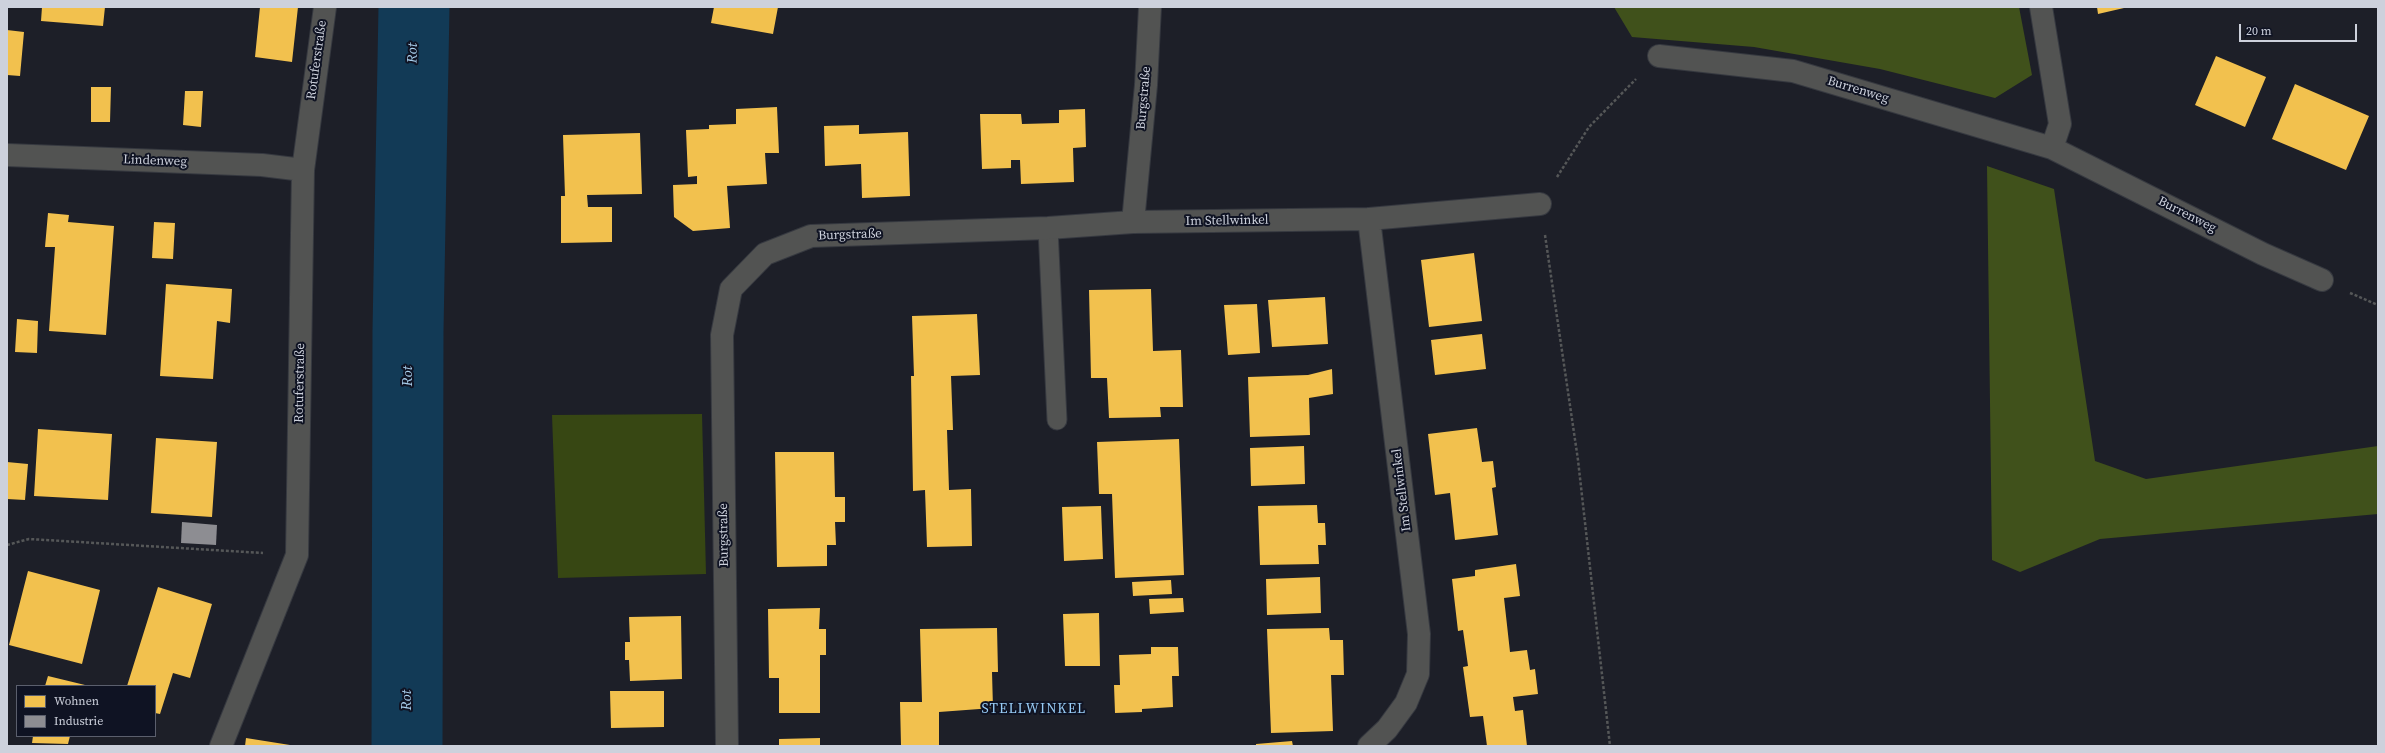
<!DOCTYPE html>
<meta charset="utf-8">
<style>
body{margin:0}
#map{position:relative;width:2385px;height:753px;overflow:hidden;background:#1d1f28;font-family:"Source Serif 4",serif}
canvas{display:block}
.frame{position:absolute;inset:0;border:8px solid #cdd1dc;pointer-events:none}
.legend{position:absolute;left:16px;top:685px;width:140px;height:52px;box-sizing:border-box;background:#0f1323;border:1px solid #5b5f6d;margin:0;padding:5px 7px;list-style:none;font-size:12px;color:#cdd1dc}
.legend li{display:flex;align-items:center;gap:8px;height:20px}
.legend b{width:20px;border:1px solid #5b5f6d}
.scale{position:absolute;left:2239px;top:24px;width:118px;height:18px;box-sizing:border-box;border:2px solid #cdd1dc;border-top:0;padding-left:5px;font-size:12px;line-height:14px;white-space:nowrap;color:#cdd1dc;-webkit-text-stroke:3px #0f1323;paint-order:stroke}
</style>
<div id="map">
<canvas width="2385" height="753"></canvas>
<div class="frame"></div>
<ul class="legend">
<li><b style="height:11px;background:#f2c14e"></b>Wohnen</li>
<li><b style="height:11px;background:#8d8d92"></b>Industrie</li>
</ul>
<div class="scale">20 m</div>
</div>
<script>
const ctx = document.querySelector('canvas').getContext('2d');
ctx.lineJoin = 'round';
function fillPath(path, color) { ctx.fillStyle = color; ctx.fill(path, 'evenodd'); }
const toPath = rows => new Path2D(rows.map(r => 'M' + r).join(''));
function strokePath(path, color, width, dash) { ctx.strokeStyle = color; ctx.lineWidth = width; ctx.lineCap = dash ? 'butt' : 'round'; ctx.setLineDash(dash || []); ctx.stroke(path); }
function drawText(font, color, halo, rows, align = 'center') {
  ctx.font = font + ' "Source Serif 4",serif'; ctx.lineWidth = 4; ctx.setLineDash([]); ctx.textBaseline = 'middle'; ctx.strokeStyle = halo; ctx.fillStyle = color; for (const [text, x, y, turn = 0] of rows) {
    ctx.save(); ctx.translate(x, y); ctx.rotate((+turn || 0) * Math.PI / 180); ctx.textAlign = isNaN(turn) ? turn : align; if (halo) ctx.strokeText(text, 0, 0); ctx.fillText(text, 0, 0); ctx.restore();
  }
}
const green = toPath([
 [702,414,706,574,558,578,552,415]
]);
const forest = toPath([
 [1614,7,2019,7,2032,75,1995,98,1880,69,1754,47,1632,37],
 [1987,166,2054,189,2095,461,2146,479,2378,446,2378,514,2100,539,2020,572,1992,560]
]);
const homes = toPath([
 [42,7,105,7,103,26,41,21],
 [260,7,298,7,292,62,255,57],
 [714,7,778,7,773,34,711,23],
 [2097,7,2123,7,2124,8,2098,14],
 [7,30,24,32,20,76,7,75],
 [2216,56,2266,77,2245,127,2195,105],
 [2295,84,2369,116,2346,170,2272,139],
 [91,87,111,87,110,122,91,122],
 [185,91,203,91,201,127,183,125],
 [777,107,779,153,765,153,767,184,727,186,730,228,693,231,674,217,673,185,697,184,697,176,688,177,686,130,709,129,709,125,736,124,736,109],
 [1085,109,1086,147,1073,148,1074,182,1021,184,1020,160,1011,160,1011,168,982,169,980,114,1021,114,1022,124,1059,123,1059,110],
 [859,125,859,134,908,132,910,196,862,198,861,164,825,166,824,126],
 [640,133,642,194,587,195,588,207,612,207,612,242,561,243,561,196,565,196,563,135],
 [48,213,69,215,68,222,114,226,106,335,49,331,55,247,45,247],
 [154,222,175,223,173,259,152,258],
 [1474,253,1482,321,1429,327,1421,260],
 [166,284,232,289,230,323,217,321,213,379,160,376],
 [1151,289,1153,351,1181,350,1183,407,1160,407,1161,417,1109,418,1107,378,1091,378,1089,290],
 [1325,297,1328,344,1272,347,1268,300],
 [1257,304,1260,353,1228,355,1224,305],
 [977,314,980,375,951,376,953,430,947,430,949,490,971,489,972,546,927,547,925,490,913,491,911,376,914,376,912,316],
 [17,319,38,321,37,353,15,352],
 [1482,334,1486,369,1435,375,1431,340],
 [1332,369,1333,394,1309,398,1310,435,1250,437,1248,377,1308,375],
 [1477,428,1482,462,1493,461,1496,487,1492,488,1498,535,1455,540,1450,493,1435,495,1428,434],
 [38,429,112,434,108,500,34,496],
 [156,438,217,442,212,517,151,513],
 [1179,439,1184,575,1115,578,1112,494,1099,494,1097,442],
 [1304,446,1305,484,1251,486,1250,448],
 [775,452,834,452,835,497,845,497,845,522,835,522,836,545,827,545,827,566,777,567],
 [7,462,28,464,25,500,7,499],
 [1317,505,1318,523,1325,523,1326,545,1318,545,1319,564,1260,565,1258,506],
 [1101,506,1103,559,1064,561,1062,507],
 [1516,564,1520,596,1504,598,1510,652,1527,650,1530,670,1535,669,1538,694,1513,697,1515,711,1523,710,1527,746,1487,746,1483,716,1470,717,1463,667,1468,666,1463,630,1458,631,1452,579,1475,576,1475,570],
 [28,571,100,590,82,664,9,645],
 [1320,577,1321,613,1267,615,1266,579],
 [1171,580,1172,594,1133,596,1132,582],
 [158,587,212,604,190,678,173,673,160,714,155,713,155,686,127,686],
 [1183,598,1184,612,1150,614,1149,599],
 [820,608,819,629,826,629,826,655,820,655,820,713,779,713,779,678,769,678,768,609],
 [1099,613,1100,666,1065,666,1063,614],
 [681,616,682,679,630,681,629,660,625,660,625,642,630,642,629,617],
 [997,628,998,672,992,672,993,708,939,712,939,746,901,746,900,702,922,702,920,629],
 [1329,628,1330,640,1343,640,1344,675,1331,675,1333,731,1271,733,1267,629],
 [1151,647,1178,647,1179,676,1172,676,1173,707,1142,709,1142,712,1115,713,1114,685,1120,685,1119,655,1151,654],
 [48,676,85,685,84,686,45,686],
 [610,691,664,691,664,727,611,728],
 [33,736,70,736,68,744,32,743],
 [246,738,290,745,290,746,245,746],
 [820,738,820,746,779,746,779,739],
 [1292,741,1293,746,1256,746,1256,744]
]);
const industry = toPath([
 [182,522,217,525,216,545,181,543]
]);
const river = toPath([
 [407,746,408,331,414,7]
]);
const path = toPath([
 [1557,177,1589,127,1636,79],
 [1545,235,1578,460,1610,746],
 [2350,293,2378,305],
 [7,545,29,539,263,553]
]);
const lane = toPath([
 [1048,228,1057,420]
]);
const street = toPath([
 [1659,56,1793,71,2052,148,2060,124,2041,7],
 [2052,148,2263,254,2322,280],
 [7,155,262,165,303,170],
 [1369,219,1419,634,1418,674,1406,703,1387,729,1369,746],
 [1133,222,1146,85,1150,7],
 [221,746,297,555,303,170,325,7],
 [727,746,722,335,731,289,765,254,811,236,1048,228,1133,222,1369,219,1540,204]
]);
const streetNames = [
 ["Rotuferstraße",317,60,-82],
 ["Burrenweg",1858,90,17],
 ["Burgstraße",1144,98,-85],
 ["Lindenweg",155,161,2],
 ["Burrenweg",2187,215,27],
 ["Im Stellwinkel",1227,221,-1],
 ["Burgstraße",850,235,-2],
 ["Rotuferstraße",300,383,-89],
 ["Im Stellwinkel",1402,490,-97],
 ["Burgstraße",724,535,-91]
];
const waterNames = [
 ["Rot",413,53,-89],
 ["Rot",408,376,-90],
 ["Rot",407,700,-90]
];
const neighbourhoodNames = [
 ["STELLWINKEL",1034,709]
];
fillPath(green, '#374713');
fillPath(forest, '#40511b');
fillPath(homes, '#f2c14e');
fillPath(industry, '#8d8d92');
strokePath(river, '#123a56', 71);
strokePath(lane, '#363940', 21);
strokePath(street, '#363940', 24);
strokePath(path, '#555758', 2.5, [3, 2]);
strokePath(lane, '#525352', 19);
strokePath(street, '#525352', 22);
drawText('13px', '#cdd1dc', '#0f1323', streetNames);
drawText('italic 14px', '#abd1ef', '#0f1323', waterNames);
ctx.letterSpacing = '1px';
drawText('14px', '#98ccf6', '#0f1323', neighbourhoodNames);
ctx.letterSpacing = '0px';
</script>
